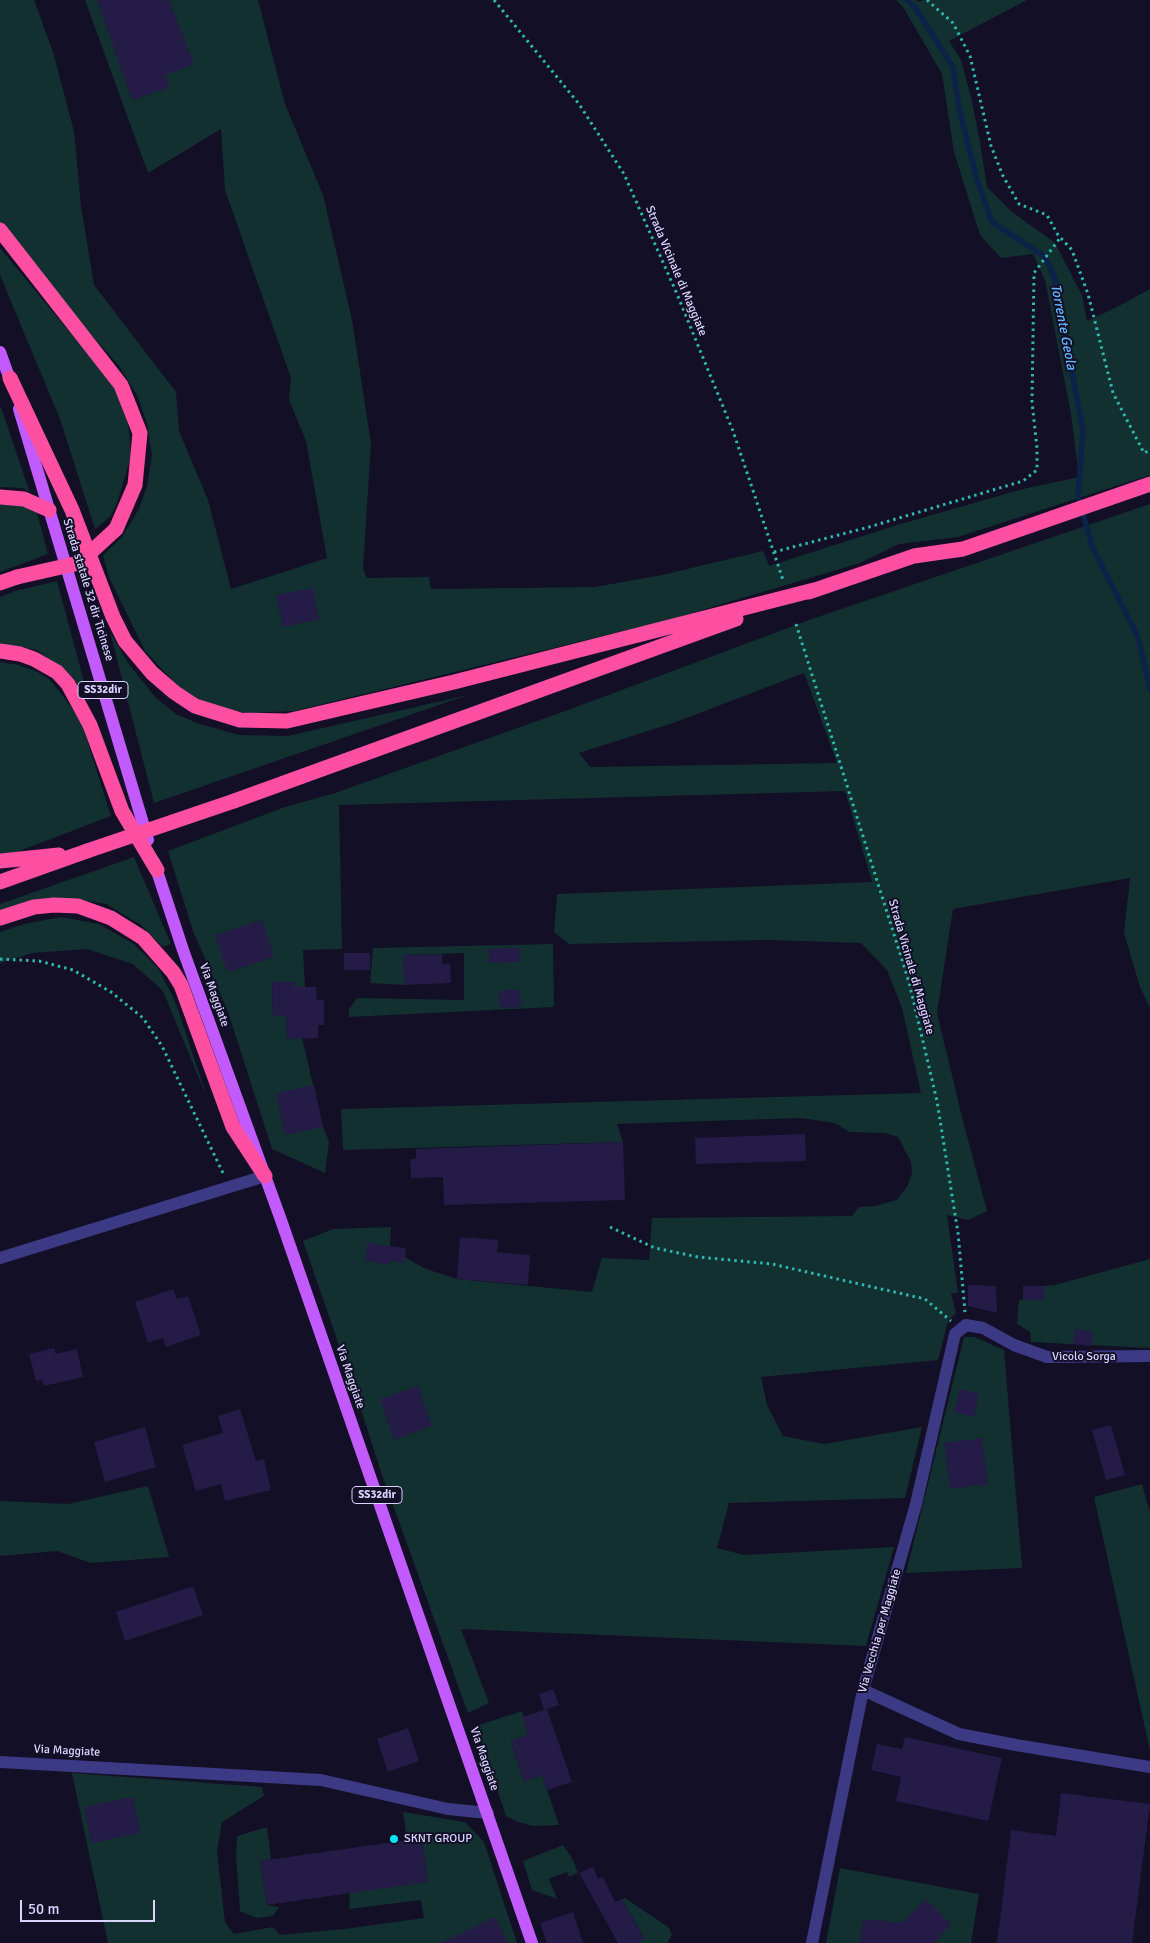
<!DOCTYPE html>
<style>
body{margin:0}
#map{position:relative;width:1150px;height:1943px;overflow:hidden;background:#130f26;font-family:Signika,sans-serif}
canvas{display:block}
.scale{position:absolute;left:20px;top:1900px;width:135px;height:22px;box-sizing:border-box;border:2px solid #d9d4ff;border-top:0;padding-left:6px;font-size:15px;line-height:18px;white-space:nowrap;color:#d9d4ff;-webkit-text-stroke:4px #130f26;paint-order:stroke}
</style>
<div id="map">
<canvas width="1150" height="1943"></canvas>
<div class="scale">50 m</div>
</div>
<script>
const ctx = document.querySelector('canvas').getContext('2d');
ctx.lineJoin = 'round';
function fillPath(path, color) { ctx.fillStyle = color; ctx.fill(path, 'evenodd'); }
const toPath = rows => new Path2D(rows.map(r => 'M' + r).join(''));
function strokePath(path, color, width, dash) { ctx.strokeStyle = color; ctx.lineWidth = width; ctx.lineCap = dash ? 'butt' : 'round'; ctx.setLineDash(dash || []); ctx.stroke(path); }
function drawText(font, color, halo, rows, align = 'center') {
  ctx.font = font + ' Signika,sans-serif'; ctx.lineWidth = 4; ctx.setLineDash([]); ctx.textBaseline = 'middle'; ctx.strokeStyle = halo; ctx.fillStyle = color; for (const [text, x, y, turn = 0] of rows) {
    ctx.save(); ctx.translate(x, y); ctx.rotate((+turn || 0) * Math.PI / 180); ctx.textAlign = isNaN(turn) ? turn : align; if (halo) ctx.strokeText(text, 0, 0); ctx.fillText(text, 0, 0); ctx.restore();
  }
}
const green = toPath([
 [0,0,34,0,53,52,74,131,81,206,94,285,176,392,179,431,208,500,231,589,327,558,306,441,289,400,291,378,225,190,221,129,148,173,85,0,258,0,285,104,323,195,352,320,371,443,363,569,367,578,429,577,431,589,595,587,662,575,763,551,769,566,897,525,1023,489,1079,477,1071,414,1045,280,1033,254,1001,258,980,235,954,152,942,74,903,7,896,0,916,0,918,2,923,0,1027,0,949,41,961,60,971,97,980,142,987,187,1011,211,1055,243,1082,295,1087,321,1117,307,1150,289,1150,475,958,537,899,544,860,563,672,619,459,671,294,711,249,713,206,705,175,683,145,651,109,577,103,555,122,537,139,509,147,486,152,456,147,423,138,397,119,366,82,324,0,223],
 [0,248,111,382,121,400,127,416,130,439,130,460,117,503,111,516,95,529,60,419,0,275],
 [0,406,2,410,30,493,23,488,0,487],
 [13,503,33,509,37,513,48,554,0,572,0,505],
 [1150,504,1150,1008,1140,987,1124,933,1130,878,953,909,937,1013,963,1121,987,1211,968,1220,947,1215,958,1293,951,1293,956,1313,948,1321,938,1360,761,1377,767,1405,783,1436,824,1444,922,1427,905,1498,729,1503,717,1548,744,1555,894,1547,866,1646,461,1629,489,1703,468,1713,380,1469,360,1406,303,1241,333,1229,391,1227,390,1249,426,1269,457,1279,592,1292,602,1258,649,1260,652,1218,852,1216,859,1207,875,1206,897,1200,908,1185,912,1173,911,1162,898,1137,885,1133,849,1132,835,1123,801,1118,617,1124,623,1142,343,1150,341,1109,921,1093,902,1008,887,970,861,943,769,940,569,944,554,932,557,894,872,882,845,791,339,805,342,949,303,950,305,987,295,987,272,983,273,1016,286,1016,287,1039,302,1038,323,1127,329,1142,325,1173,272,1149,228,1012,193,931,168,851,285,807,335,793,568,710,812,619],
 [804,673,837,763,590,767,579,753,676,722],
 [57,581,90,704,74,678,37,650,0,643,0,597,15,591],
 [110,632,128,663,156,698,176,714,197,723,239,735,288,736,468,695,154,803],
 [0,662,18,665,36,671,49,679,67,701,82,724,111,816,17,852,0,853],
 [134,857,171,944,163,947,141,925,106,904,75,899,44,898,0,912,0,904],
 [61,917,99,924,134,944,158,968,175,1001,208,1100,163,991,133,964,87,949,33,953,0,963,0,932,24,924],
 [553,944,554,1007,349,1017,349,1009,357,998,464,1000,464,953,404,955,404,985,370,983,373,948],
 [1150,1259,1150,1348,1031,1342,1030,1332,1017,1324,1019,1300,1044,1300,1044,1286,1055,1285],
 [964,1337,974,1337,1004,1350,1022,1568,906,1573],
 [1142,1484,1150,1513,1150,1751,1094,1497],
 [148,1486,169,1557,91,1563,57,1551,0,1556,0,1501,68,1504],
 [522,1711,528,1735,511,1742,524,1781,542,1775,559,1825,533,1826,518,1822,506,1816,476,1726],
 [72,1773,262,1787,264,1796,222,1822,217,1851,225,1922,234,1934,273,1927,280,1935,344,1929,424,1918,421,1900,349,1909,350,1891,428,1882,422,1838,407,1840,403,1812,465,1822,484,1842,517,1943,108,1943],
 [267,1827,271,1859,260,1861,267,1905,279,1907,273,1916,256,1918,240,1911,236,1855,237,1836],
 [563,1845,572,1858,578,1873,569,1877,567,1872,549,1879,557,1899,532,1890,523,1861],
 [840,1868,979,1894,971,1943,826,1943],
 [625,1898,668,1927,672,1935,667,1943,637,1943,644,1938,622,1899]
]);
const stream = toPath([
 [907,0,916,9,953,67,959,108,977,180,992,222,1045,257,1055,279,1083,431,1078,496,1092,546,1138,637,1150,689]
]);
const building = toPath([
 [97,0,169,0,194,64,166,75,170,87,132,100],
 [313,588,319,619,283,627,276,595],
 [262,920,274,957,227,972,215,935],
 [519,948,520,962,489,963,489,949],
 [344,953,370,953,370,970,344,970],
 [442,954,442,964,450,964,451,983,404,985,403,955],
 [272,982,295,982,295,987,316,987,317,1000,324,1000,324,1025,318,1025,318,1038,287,1039,286,1016,273,1016],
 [519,989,521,1007,500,1008,499,991],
 [314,1085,323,1127,285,1135,276,1093],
 [805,1134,806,1161,696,1164,695,1138],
 [623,1142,625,1200,444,1205,443,1177,411,1178,410,1159,416,1159,416,1149],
 [460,1237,498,1240,497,1252,530,1255,528,1285,457,1279],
 [367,1243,406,1248,404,1263,389,1261,389,1264,365,1261],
 [968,1285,996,1286,997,1313,968,1306],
 [1023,1286,1044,1286,1044,1300,1023,1300],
 [173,1289,177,1299,188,1296,201,1335,166,1347,163,1338,148,1343,135,1302],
 [1075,1329,1093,1332,1092,1346,1073,1344],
 [54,1348,56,1354,77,1349,83,1377,44,1386,42,1380,36,1381,29,1354],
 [418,1386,432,1426,394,1440,380,1399],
 [960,1389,979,1394,974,1417,954,1412],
 [240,1409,256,1461,264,1459,271,1490,225,1501,221,1484,196,1491,182,1445,223,1433,218,1416],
 [1111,1425,1125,1475,1106,1480,1092,1430],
 [145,1427,156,1467,105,1482,94,1442],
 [982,1438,988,1484,950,1489,944,1443],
 [193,1586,203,1615,125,1641,116,1612],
 [553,1689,559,1705,547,1709,572,1782,547,1790,542,1775,524,1781,511,1741,528,1735,522,1717,544,1710,539,1694],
 [408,1728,419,1761,388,1772,377,1739],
 [905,1737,1002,1758,988,1821,896,1801,901,1777,871,1770,877,1744,902,1749],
 [1061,1793,1150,1804,1132,1943,997,1943,1011,1830,1056,1836],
 [133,1797,141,1833,91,1843,84,1807],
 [422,1838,428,1882,267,1905,260,1861],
 [593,1867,598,1879,603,1877,615,1902,622,1899,644,1939,637,1943,618,1943,579,1873],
 [926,1899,951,1924,935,1943,859,1943,863,1919,901,1923],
 [573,1912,583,1943,547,1943,540,1923],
 [495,1917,508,1943,441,1943]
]);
const path = toPath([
 [494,0,579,104,624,174,677,294,733,431,783,580],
 [927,0,953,23,970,56,991,146,1003,176,1019,204,1047,215,1058,235,1072,250,1088,294,1113,393,1144,453,1150,450],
 [774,552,869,527,1023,481,1037,470,1037,448,1032,402,1034,273,1060,238],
 [796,624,909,982,937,1101,958,1233,965,1312],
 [0,959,39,961,73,970,111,992,143,1018,162,1046,223,1173],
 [610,1227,655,1248,698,1257,772,1264,925,1299,951,1321]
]);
const minor = toPath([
 [0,1258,265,1176],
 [863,1690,959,1734,1016,1745,1150,1767],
 [0,1762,321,1780,448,1809,488,1813],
 [812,1943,863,1690,916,1504,955,1334,966,1325,983,1328,1014,1345,1047,1357,1150,1356]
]);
const major = toPath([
 [0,352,13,388],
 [19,409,148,840],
 [154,862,183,950,281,1220,532,1943]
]);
const highway = toPath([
 [0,230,121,385,140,433,135,485,116,529],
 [10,378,72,510,113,617,125,641,152,673,174,692,195,706,240,720,287,721,454,682,818,589],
 [0,497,24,499,49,510],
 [0,583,17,577],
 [809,592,914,556,963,549,1150,484],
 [0,651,20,654,34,659,57,672,68,684,90,725,122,811,157,870],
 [234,801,736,619],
 [0,861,59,855],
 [0,882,87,851],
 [0,918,34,907,54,905,78,906,111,918,143,938,173,972,181,985,233,1127,265,1176]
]);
const highwayBridge = toPath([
 [17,577,79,563,116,529],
 [87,851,234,801]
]);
const markers = [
 [394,1839,5,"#00e5ff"]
];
const shields = [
 [103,690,50],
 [377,1495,50]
];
const shieldNames = [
 ["SS32dir",103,690],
 ["SS32dir",377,1495]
];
const streetNames = [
 ["Strada Vicinale di Maggiate",676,271,67],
 ["Strada statale 32 dir Ticinese",88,590,73],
 ["Strada Vicinale di Maggiate",911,967,74],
 ["Via Maggiate",214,995,70],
 ["Vicolo Sorga",1084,1357],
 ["Via Maggiate",350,1377,71],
 ["Via Vecchia per Maggiate",880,1631,-74],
 ["Via Maggiate",67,1751,3],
 ["Via Maggiate",484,1759,71]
];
const poiNames = [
 ["SKNT GROUP",404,1839]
];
const waterNames = [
 ["Torrente Geola",1063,327,79]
];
fillPath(green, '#12302f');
strokePath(stream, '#0c2248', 5.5);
fillPath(building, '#241b47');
strokePath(path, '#2fb8b0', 3, [2.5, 4]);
strokePath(minor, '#3d3a85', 12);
strokePath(major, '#c25bff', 12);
strokePath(highway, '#ff4fa3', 15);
strokePath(highwayBridge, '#ff4fa3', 15);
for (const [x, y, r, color] of markers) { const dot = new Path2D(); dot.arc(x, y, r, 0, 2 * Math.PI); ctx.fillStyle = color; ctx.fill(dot); strokePath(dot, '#130f26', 2); }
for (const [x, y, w] of shields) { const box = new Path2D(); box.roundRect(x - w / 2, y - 8.5, w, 17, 4); ctx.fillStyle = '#130f26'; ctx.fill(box); strokePath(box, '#d9d4ff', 1); }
drawText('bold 11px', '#d9d4ff', null, shieldNames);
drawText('12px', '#d9d4ff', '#130f26', streetNames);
drawText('12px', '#d9d4ff', '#130f26', poiNames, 'left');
drawText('italic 14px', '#62b6ff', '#130f26', waterNames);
</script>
